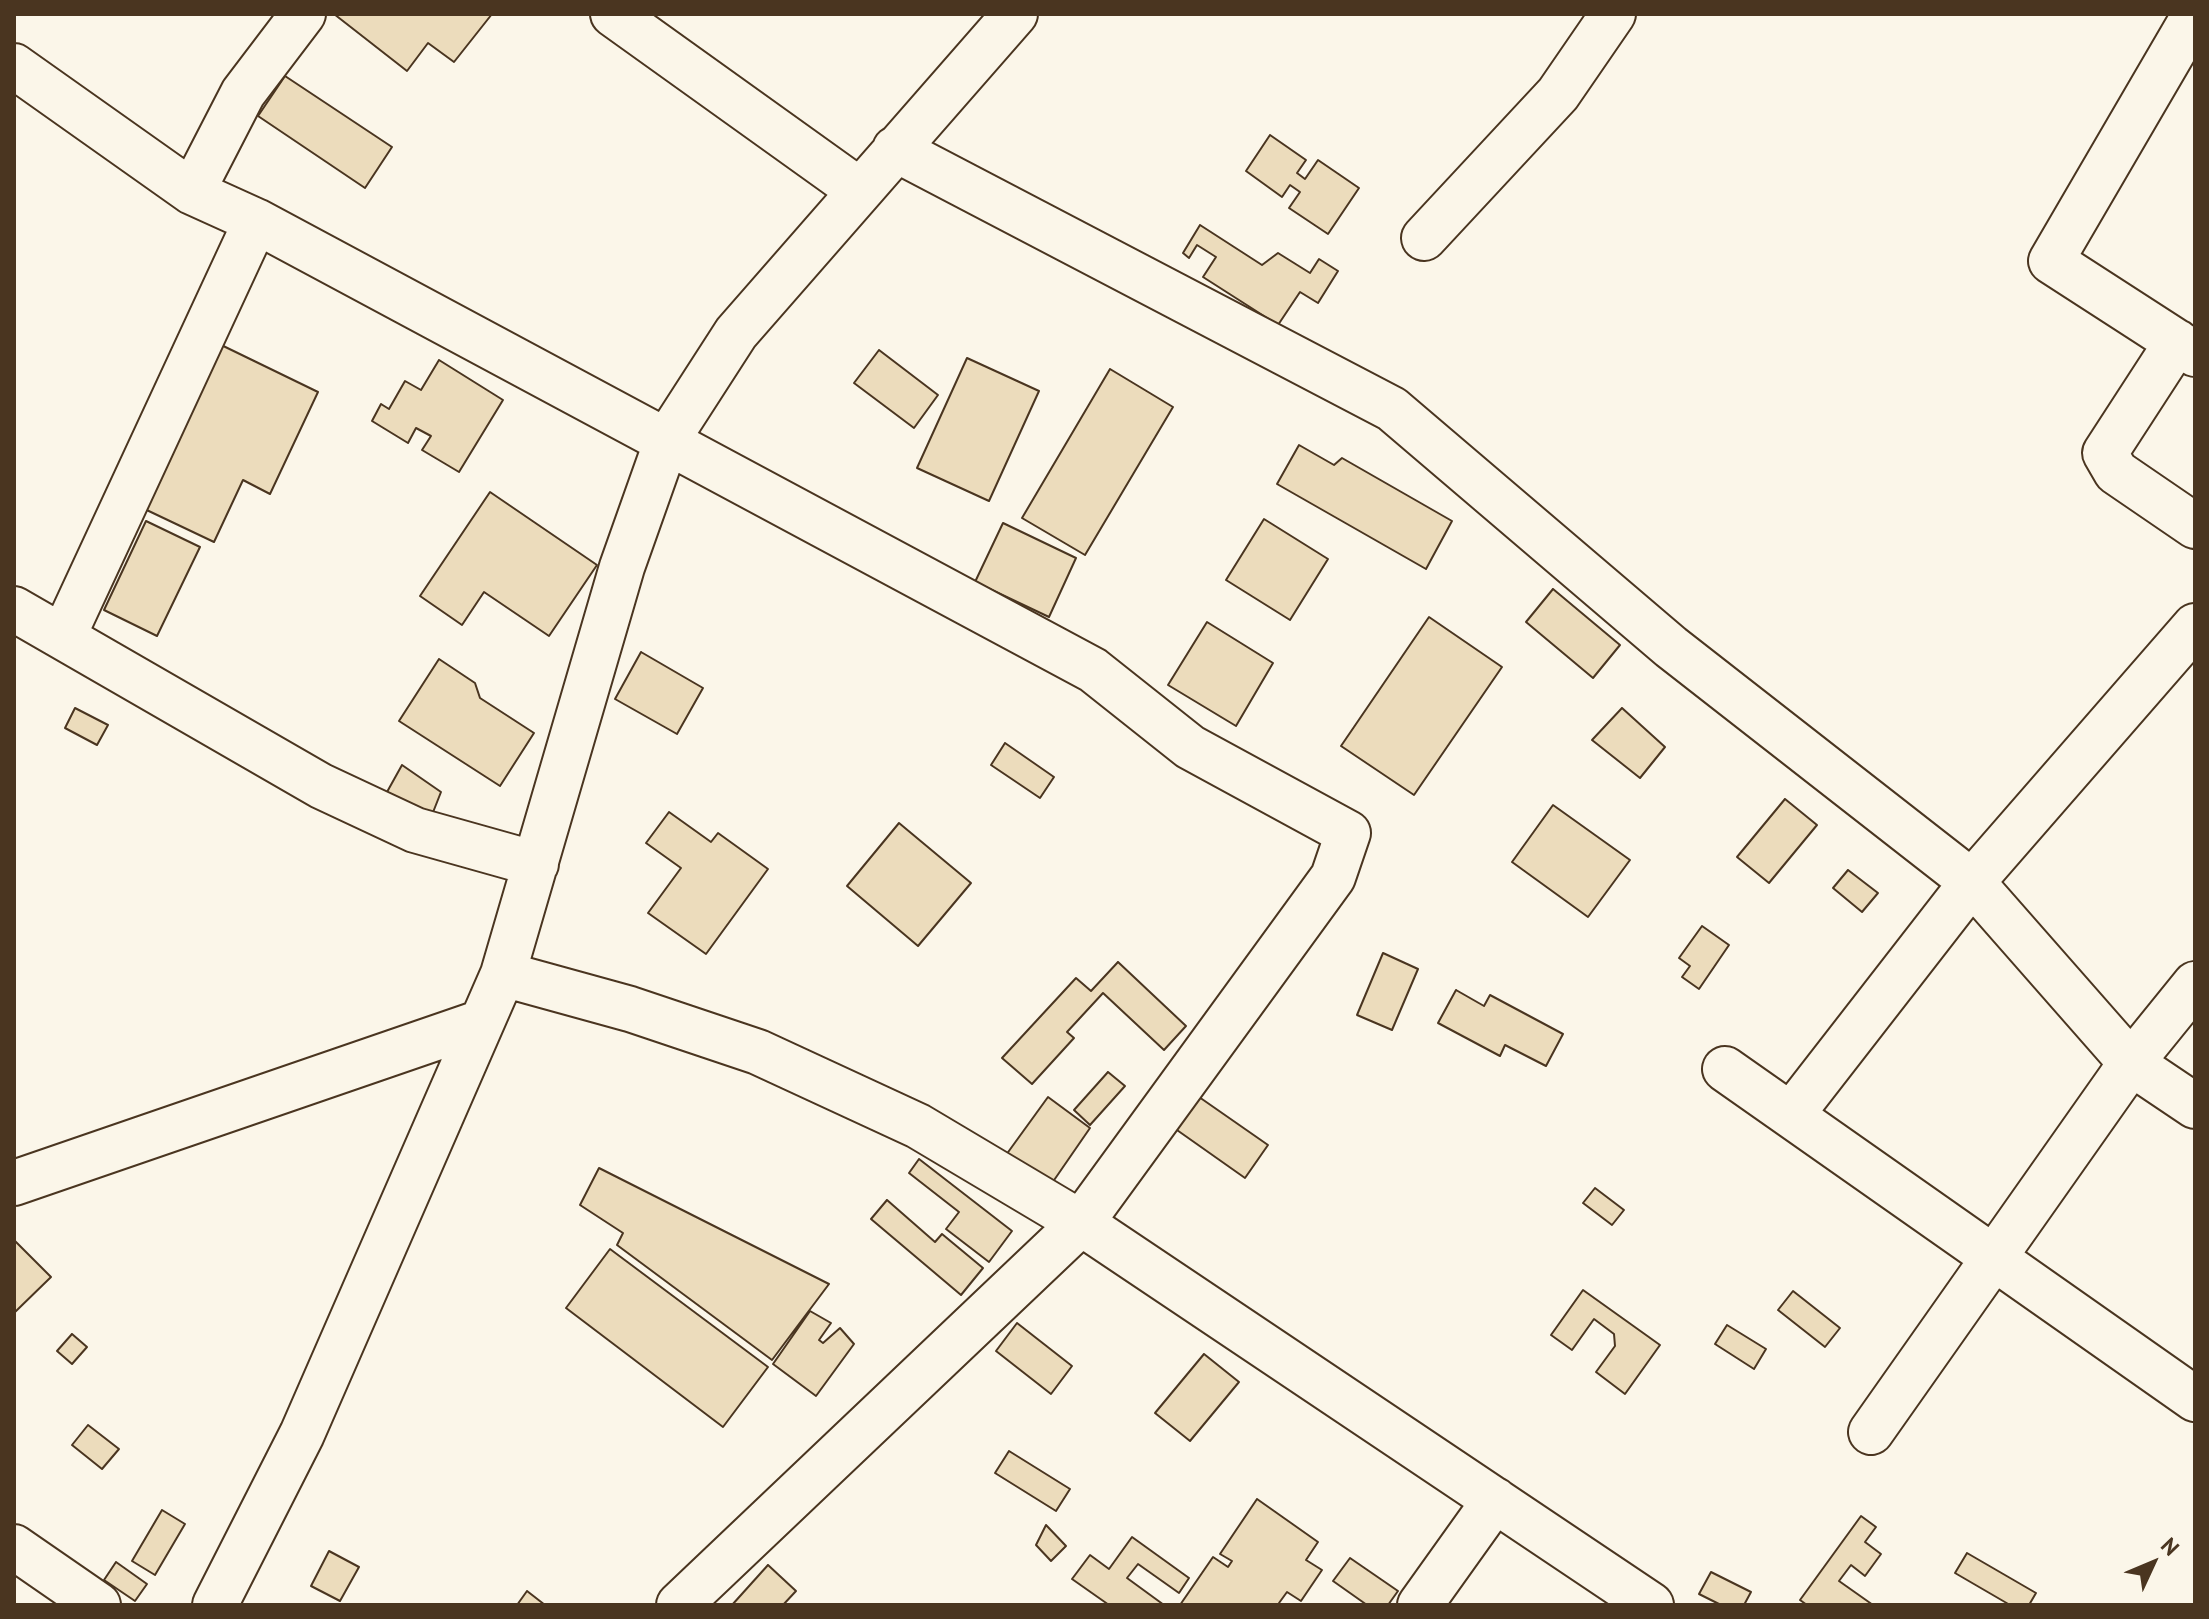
<!DOCTYPE html>
<style>
body{margin:0}
#map{position:relative;width:2209px;height:1619px;overflow:hidden;background:#fbf6e9;font-family:"PT Sans",sans-serif}
canvas{display:block}
.frame{position:absolute;inset:0;border:16px solid #4a3520;pointer-events:none}
.north{position:absolute;left:2113px;top:1523px;width:80px;height:80px;-webkit-text-stroke:6px #fbf6e9;paint-order:stroke;rotate:46deg;font-size:22px;font-weight:700;line-height:32px;text-align:center;color:#4a3520}
.north::after{content:'';display:block;margin:auto;width:28px;height:36px;background:#4a3520;clip-path:polygon(50% 0,100% 100%,50% 72%,0 100%)}
</style>
<div id="map">
<canvas width="2209" height="1619"></canvas>
<div class="frame"></div>
<div class="north">N</div>
</div>
<script>
const ctx = document.querySelector('canvas').getContext('2d');
ctx.lineJoin = 'round';
function fillPath(path, color) { ctx.fillStyle = color; ctx.fill(path, 'evenodd'); }
const toPath = rows => new Path2D(rows.map(r => 'M' + r).join(''));
function strokePath(path, color, width, dash) { ctx.strokeStyle = color; ctx.lineWidth = width; ctx.lineCap = dash ? 'butt' : 'round'; ctx.setLineDash(dash || []); ctx.stroke(path); }
const building = toPath([
 [334,14,492,14,454,62,428,43,407,71,334,14],
 [285,76,392,147,365,188,258,116,285,76],
 [1270,135,1306,160,1297,173,1305,179,1318,160,1359,188,1328,234,1289,208,1300,192,1290,185,1282,197,1246,171,1270,135],
 [1200,225,1262,265,1278,253,1310,273,1319,259,1338,271,1318,303,1300,292,1278,325,1203,277,1216,257,1197,245,1189,258,1183,253,1200,225],
 [213,341,318,392,270,494,243,480,214,542,134,504,213,341],
 [879,350,938,395,914,428,854,383,879,350],
 [967,358,1039,391,989,501,917,468,967,358],
 [439,360,503,400,459,472,422,450,431,436,416,428,408,443,372,421,381,404,389,409,405,381,421,390,439,360],
 [1110,369,1173,407,1085,555,1022,518,1110,369],
 [1299,445,1334,465,1342,458,1452,521,1426,569,1277,484,1299,445],
 [490,492,597,565,549,636,484,592,462,625,420,596,490,492],
 [1264,519,1328,559,1290,620,1226,580,1264,519],
 [146,521,200,547,157,636,104,610,146,521],
 [1003,523,1076,558,1049,617,975,582,1003,523],
 [1553,589,1620,645,1593,678,1526,622,1553,589],
 [1429,617,1502,667,1414,795,1341,746,1429,617],
 [1207,622,1273,663,1236,726,1168,685,1207,622],
 [641,652,703,688,677,734,615,699,641,652],
 [439,659,475,683,480,698,534,733,500,786,399,721,439,659],
 [75,708,108,725,97,745,65,728,75,708],
 [1622,708,1665,747,1640,778,1592,740,1622,708],
 [1005,743,1054,777,1040,798,991,765,1005,743],
 [402,765,441,792,428,825,382,801,402,765],
 [1785,799,1817,825,1769,883,1737,857,1785,799],
 [1553,805,1630,860,1588,917,1512,862,1553,805],
 [669,812,711,842,718,833,768,869,706,954,648,913,681,868,646,843,669,812],
 [899,823,971,883,918,946,847,886,899,823],
 [1848,870,1878,893,1862,912,1833,888,1848,870],
 [1702,926,1729,945,1699,989,1682,977,1690,966,1679,958,1702,926],
 [1383,953,1418,969,1392,1030,1357,1015,1383,953],
 [1118,962,1186,1026,1164,1050,1103,993,1067,1032,1074,1038,1032,1084,1002,1058,1076,978,1091,991,1118,962],
 [1456,990,1484,1006,1490,995,1563,1034,1546,1066,1505,1045,1500,1056,1438,1023,1456,990],
 [1108,1072,1125,1086,1090,1125,1074,1110,1108,1072],
 [1189,1090,1268,1145,1245,1178,1167,1123,1189,1090],
 [1048,1097,1090,1128,1050,1186,1006,1155,1048,1097],
 [919,1159,1012,1231,989,1262,946,1229,959,1212,909,1173,919,1159],
 [599,1168,829,1284,772,1360,617,1245,623,1233,580,1205,599,1168],
 [1595,1188,1624,1210,1612,1225,1583,1203,1595,1188],
 [887,1200,935,1242,942,1234,983,1268,961,1295,871,1219,887,1200],
 [14,1240,51,1277,14,1313,14,1240],
 [610,1249,768,1367,723,1427,566,1308,610,1249],
 [1583,1290,1660,1345,1625,1394,1596,1372,1615,1346,1614,1334,1594,1319,1572,1350,1551,1335,1583,1290],
 [1793,1291,1840,1328,1825,1347,1778,1310,1793,1291],
 [810,1311,831,1323,819,1340,823,1343,840,1328,854,1344,816,1396,773,1364,810,1311],
 [1017,1323,1072,1366,1051,1394,996,1351,1017,1323],
 [1727,1325,1766,1349,1754,1369,1715,1344,1727,1325],
 [72,1334,87,1347,72,1364,57,1351,72,1334],
 [1204,1354,1239,1382,1190,1441,1155,1413,1204,1354],
 [88,1425,119,1449,102,1469,72,1445,88,1425],
 [1009,1451,1070,1489,1056,1511,995,1473,1009,1451],
 [1257,1499,1318,1542,1306,1560,1322,1570,1301,1601,1287,1592,1279,1603,1282,1605,1180,1605,1213,1557,1228,1567,1232,1561,1220,1554,1257,1499],
 [162,1510,185,1524,155,1575,132,1561,162,1510],
 [1861,1516,1876,1527,1865,1542,1881,1554,1865,1576,1851,1565,1839,1581,1873,1605,1807,1605,1800,1600,1861,1516],
 [1046,1525,1066,1546,1051,1561,1036,1545,1046,1525],
 [1132,1537,1189,1578,1179,1593,1138,1564,1127,1578,1164,1605,1109,1605,1072,1579,1090,1555,1109,1569,1132,1537],
 [329,1551,359,1567,340,1601,311,1586,329,1551],
 [1967,1553,2036,1593,2029,1605,2010,1605,1955,1573,1967,1553],
 [1350,1558,1398,1591,1388,1605,1367,1605,1333,1581,1350,1558],
 [116,1562,147,1584,135,1601,104,1580,116,1562],
 [768,1565,796,1591,783,1605,732,1605,768,1565],
 [1711,1572,1751,1592,1744,1605,1721,1605,1699,1594,1711,1572],
 [527,1591,545,1605,517,1605,527,1591]
]);
const minor = toPath([
 [613,14,860,191],
 [2195,14,2051,261,2195,354],
 [14,66,192,192,256,221,1093,670,1190,747,1348,833,1333,877,1081,1223,679,1605],
 [895,149,1392,409,1671,647,1972,882,2131,1063,2195,1106],
 [192,192,243,93,303,14],
 [1424,238,1558,94,1613,14],
 [2177,342,2105,453,2116,472,2195,526],
 [14,609,321,786,415,830,536,864],
 [63,637,256,221],
 [503,974,630,1009,758,1052,918,1126,1081,1223,1651,1605],
 [1725,1069,2195,1399],
 [1791,1115,1972,882,2195,626],
 [14,1183,482,1022],
 [1871,1432,2131,1063,2195,984],
 [14,1547,98,1605],
 [215,1605,302,1434,503,974,622,567,667,440,736,333,1015,14],
 [1420,1605,1495,1500]
]);
fillPath(building, '#ecdcbc');
strokePath(building, '#4a3520', 2);
strokePath(minor, '#4a3520', 48);
strokePath(minor, '#fbf6e9', 44);
</script>
